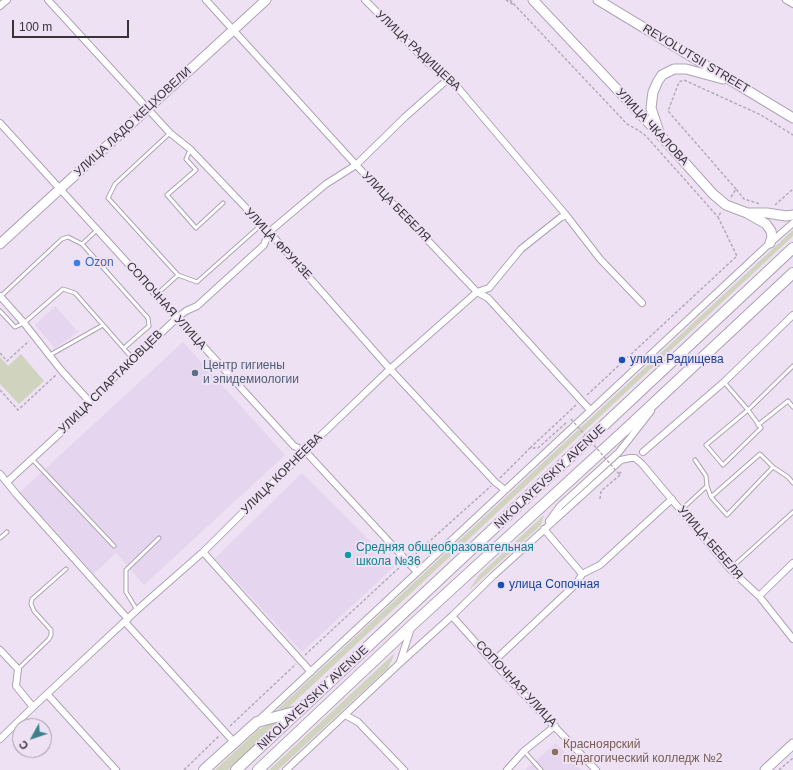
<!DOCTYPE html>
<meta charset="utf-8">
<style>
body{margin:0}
#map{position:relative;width:793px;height:770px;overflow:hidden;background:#ede1f3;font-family:Arial,sans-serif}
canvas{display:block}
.north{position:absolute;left:12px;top:718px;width:40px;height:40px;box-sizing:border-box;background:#ede1f3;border:1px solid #a59ba9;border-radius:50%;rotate:230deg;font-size:11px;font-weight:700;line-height:16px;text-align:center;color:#38333a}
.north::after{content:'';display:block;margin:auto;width:14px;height:18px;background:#3a8289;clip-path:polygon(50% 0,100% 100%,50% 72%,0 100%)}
.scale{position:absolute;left:12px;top:20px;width:117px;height:18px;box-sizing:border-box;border:2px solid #38333a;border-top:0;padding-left:5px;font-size:12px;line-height:14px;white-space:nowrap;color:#38333a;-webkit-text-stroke:3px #ede1f3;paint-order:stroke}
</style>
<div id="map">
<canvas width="793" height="770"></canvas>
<div class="north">С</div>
<div class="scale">100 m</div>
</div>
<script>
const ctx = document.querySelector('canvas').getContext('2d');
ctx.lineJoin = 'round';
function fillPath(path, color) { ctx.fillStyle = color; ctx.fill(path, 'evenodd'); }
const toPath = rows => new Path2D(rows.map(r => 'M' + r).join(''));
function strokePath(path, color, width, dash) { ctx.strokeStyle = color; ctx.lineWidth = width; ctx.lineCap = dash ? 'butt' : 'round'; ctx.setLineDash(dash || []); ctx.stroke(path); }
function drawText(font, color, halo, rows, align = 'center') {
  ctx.font = font + ' Arial,sans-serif'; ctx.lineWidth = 4; ctx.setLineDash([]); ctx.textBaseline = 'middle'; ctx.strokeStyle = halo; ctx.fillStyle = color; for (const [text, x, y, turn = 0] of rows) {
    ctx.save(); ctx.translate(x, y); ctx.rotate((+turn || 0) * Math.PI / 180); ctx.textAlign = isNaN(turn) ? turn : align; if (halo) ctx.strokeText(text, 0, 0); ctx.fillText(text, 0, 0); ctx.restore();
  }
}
const built = toPath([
 [55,306,78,332,55,348,35,325],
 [183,342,285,455,144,585,116,553,94,574,20,492],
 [302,473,395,566,302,652,215,558],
 [556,743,581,770,525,770]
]);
const green = toPath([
 [793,230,793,236,288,708,277,710],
 [21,354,44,381,19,404,0,384,0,357,8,366],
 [544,515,541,525,469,590,479,575],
 [395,653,388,668,278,770,269,770],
 [281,722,228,770,215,770,258,730,271,723]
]);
const path = toPath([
 [506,0,514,5],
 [510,0,627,124,638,130,646,136,718,217],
 [736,189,668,111,679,82,684,80,761,115,793,135],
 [731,197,736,189,744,199,760,204],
 [775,205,793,189],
 [0,353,7,361,29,341],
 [0,390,18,410,57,374],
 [587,395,737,256,718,217,721,212],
 [530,448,576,405],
 [619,474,622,471],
 [500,478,530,448,538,448,567,422],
 [600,499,601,491,620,475],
 [412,557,491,486],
 [305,655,402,565],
 [230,726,296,664],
 [184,770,219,736],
 [779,770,793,758]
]);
const lane = toPath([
 [190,150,186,159,196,170,167,195,196,228,223,203],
 [82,244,148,318,149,326,124,348],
 [178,275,197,282,261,225],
 [156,295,178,275,108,198,115,184,170,133],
 [0,297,62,239,68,237,82,244,97,230],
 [0,311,15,327,24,323,63,289,75,293,133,359],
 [50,355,103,325],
 [724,382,748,410,761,428],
 [758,425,788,401,793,407],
 [761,428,723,465,706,445,748,410,793,366],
 [32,459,114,546],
 [695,460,706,476,707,486,711,497,727,515,773,467,788,477,793,483],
 [711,497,760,454,773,467],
 [681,510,707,486,707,488],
 [0,538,7,532],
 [730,569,793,512],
 [137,610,126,592,126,570,159,538],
 [18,669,49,639,51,635,51,630,34,611,31,604,32,599,66,569],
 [524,751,541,770]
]);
const street = toPath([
 [48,0,170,133,190,149,269,232,390,369,495,482,505,490],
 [206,0,356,165,477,292,488,298,590,410],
 [365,0,428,63,448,79,453,82,566,215,600,259,642,303],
 [786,0,793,4],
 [0,6,7,0],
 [0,123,294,446,305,451,417,572],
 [0,296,24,323,61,370,89,401],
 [643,452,724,382,793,315],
 [0,474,17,495,128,619,125,622,234,742],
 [7,482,83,412,89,401,177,318,186,311,197,306,264,245,269,232,326,184,356,165,405,117,448,79],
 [549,521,560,506,619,452,651,411],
 [544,529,582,574],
 [203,552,311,672],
 [759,596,793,563],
 [452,616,493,662,596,770],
 [0,650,18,669,16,686,33,707],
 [400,662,411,628],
 [493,662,577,583,582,574,600,565,672,499],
 [47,694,116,770],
 [345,715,358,722,404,770],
 [260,719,770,243,793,223],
 [0,739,33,707,137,610,203,552,316,440,390,369,477,292,489,288,521,249,560,218,566,215],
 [286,770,400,663,452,616,493,576,621,460,630,458,635,458,642,464,730,569,759,596,793,639],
 [507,770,524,751,555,726]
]);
const secondary = toPath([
 [533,0,661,136,713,194,726,205,747,213,766,224,771,231,772,237,770,243],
 [598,0,793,118],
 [659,132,651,108,653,92,658,81,662,75,674,69,686,69,723,79],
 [749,213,767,213,786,216,793,215],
 [0,244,266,0],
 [765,770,793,744]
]);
const primary = toPath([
 [204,770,257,722,298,711],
 [236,770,793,248],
 [258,770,411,626,625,430,793,273]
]);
const pathBridge = toPath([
 [571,419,620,475]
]);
const markers = [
 [77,263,4,"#3f7fe0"],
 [622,360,4,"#1a4fb4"],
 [195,373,4,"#5c6f8a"],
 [348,555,4,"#0f9aa8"],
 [501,585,4,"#1a4fb4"],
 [555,752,4,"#8d6e63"]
];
const streetNames = [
 ["УЛИЦА РАДИЩЕВА",418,51,43],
 ["REVOLUTSII STREET",696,59,31],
 ["УЛИЦА ЛАДО КЕЦХОВЕЛИ",133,122,-43],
 ["УЛИЦА ЧКАЛОВА",652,127,47],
 ["УЛИЦА БЕБЕЛЯ",396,207,46],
 ["УЛИЦА ФРУНЗЕ",278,244,47],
 ["СОПОЧНАЯ УЛИЦА",166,306,48],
 ["УЛИЦА СПАРТАКОВЦЕВ",111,382,-45],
 ["УЛИЦА КОРНЕЕВА",282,474,-45],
 ["NIKOLAYEVSKIY AVENUE",550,477,-43],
 ["УЛИЦА БЕБЕЛЯ",710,543,49],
 ["СОПОЧНАЯ УЛИЦА",516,684,47],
 ["NIKOLAYEVSKIY AVENUE",313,698,-43]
];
const shopNames = [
 ["Ozon",85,263]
];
const transitNames = [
 ["улица Радищева",630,360],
 ["улица Сопочная",509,585]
];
const serviceNames = [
 ["Центр гигиены",203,366],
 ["и эпидемиологии",203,380]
];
const cultureNames = [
 ["Средняя общеобразовательная",356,548],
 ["школа №36",356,562]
];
const educationNames = [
 ["Красноярский",563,745],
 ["педагогический колледж №2",563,759]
];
fillPath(built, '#e5d5ee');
fillPath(green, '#d0d3bd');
strokePath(lane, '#aea3b4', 5);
strokePath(street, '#aea3b4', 8);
strokePath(secondary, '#aea3b4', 11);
strokePath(primary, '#aea3b4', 12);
strokePath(path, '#b4aab9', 1.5, [3, 2]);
strokePath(lane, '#fff', 3);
strokePath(street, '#fff', 6);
strokePath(secondary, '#fff', 9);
strokePath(primary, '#fff', 10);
strokePath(pathBridge, '#b4aab9', 1.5, [3, 2]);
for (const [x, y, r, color] of markers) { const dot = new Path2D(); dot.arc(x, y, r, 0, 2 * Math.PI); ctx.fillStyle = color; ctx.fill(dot); strokePath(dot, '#ede1f3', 1.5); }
drawText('12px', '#38333a', '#ede1f3', streetNames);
drawText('12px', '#366cbe', '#ede1f3', shopNames, 'left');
drawText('12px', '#164399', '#ede1f3', transitNames, 'left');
drawText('12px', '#4e5e75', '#ede1f3', serviceNames, 'left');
drawText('12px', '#0d838f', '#ede1f3', cultureNames, 'left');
drawText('12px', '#785e54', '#ede1f3', educationNames, 'left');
</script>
